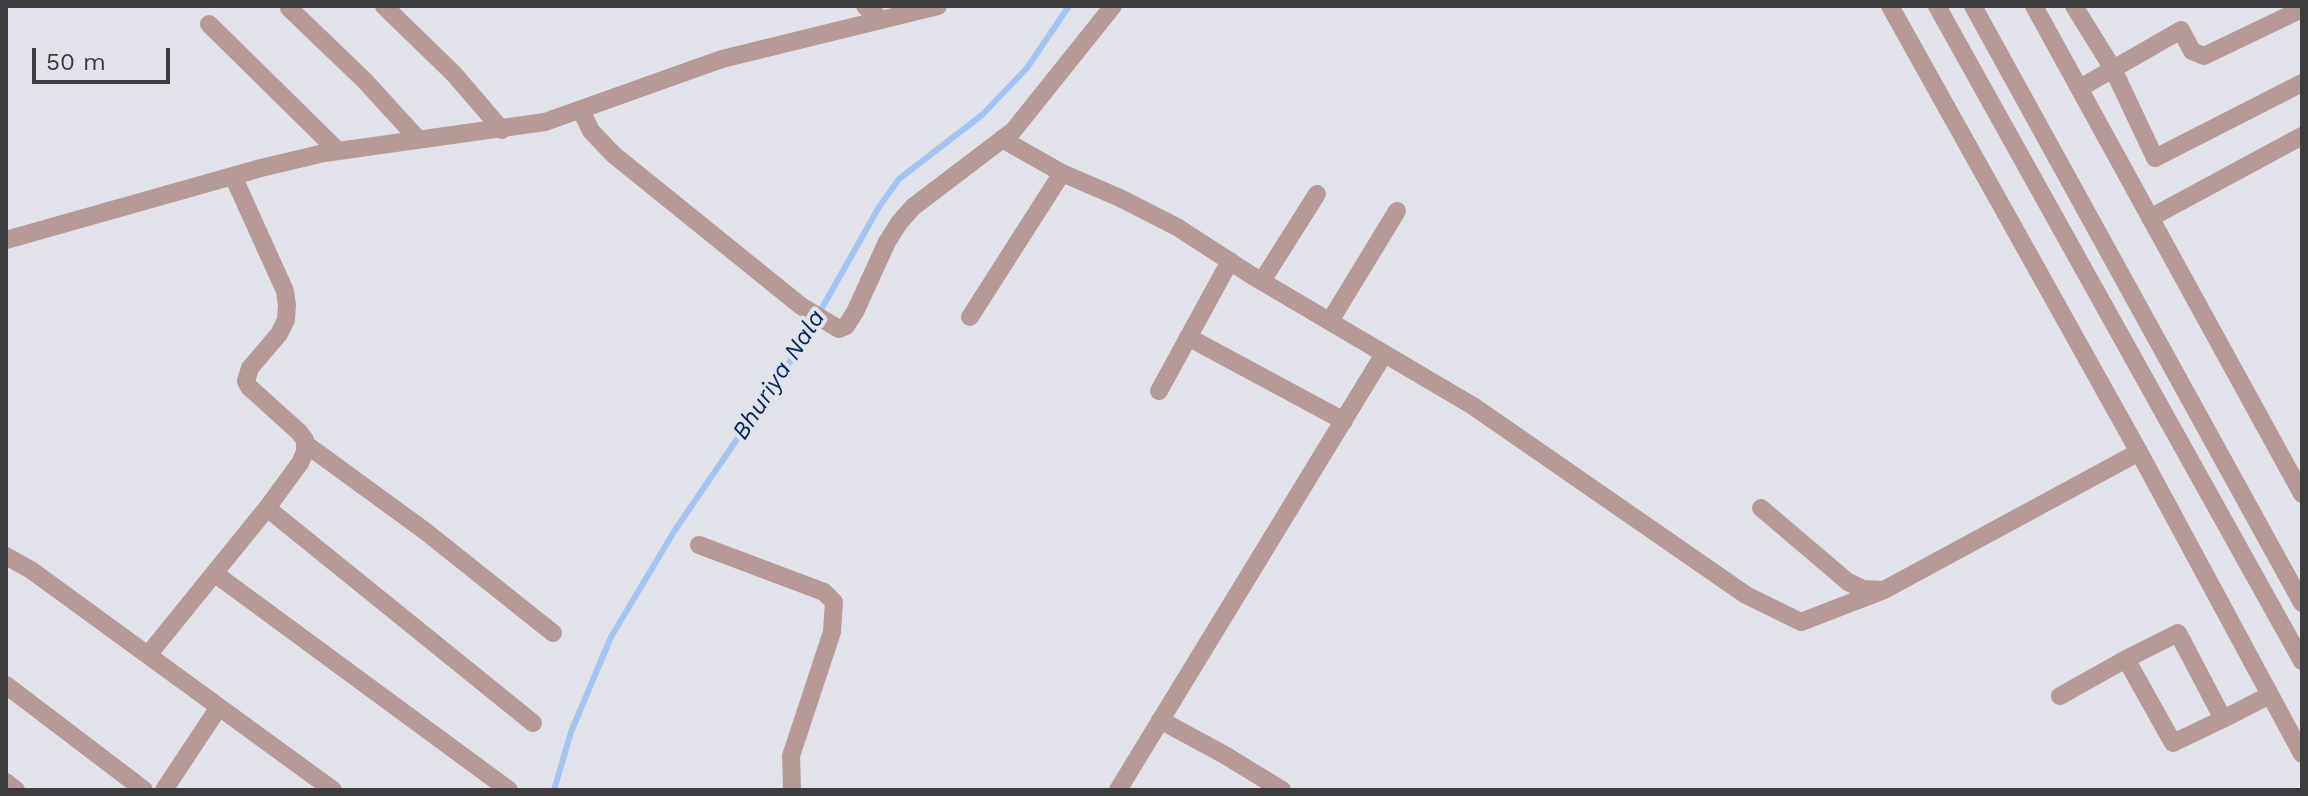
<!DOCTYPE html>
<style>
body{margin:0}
#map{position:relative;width:2308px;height:796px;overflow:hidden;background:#e2e3ea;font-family:"Work Sans",sans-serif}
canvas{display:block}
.frame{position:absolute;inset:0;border:8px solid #3c3c3f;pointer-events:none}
.scale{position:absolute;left:32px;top:48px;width:138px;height:36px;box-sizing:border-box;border:4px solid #3c3c3f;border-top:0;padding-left:10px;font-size:24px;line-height:28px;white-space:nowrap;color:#3c3c3f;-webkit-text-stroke:6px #e2e3ea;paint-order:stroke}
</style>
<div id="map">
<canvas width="2308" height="796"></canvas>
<div class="frame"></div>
<div class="scale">50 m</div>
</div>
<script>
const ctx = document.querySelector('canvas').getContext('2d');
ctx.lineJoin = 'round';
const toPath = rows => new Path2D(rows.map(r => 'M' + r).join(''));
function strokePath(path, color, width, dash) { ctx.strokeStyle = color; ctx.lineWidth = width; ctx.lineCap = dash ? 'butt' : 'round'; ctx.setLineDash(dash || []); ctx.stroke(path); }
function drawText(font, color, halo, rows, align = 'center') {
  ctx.font = font + ' "Work Sans",sans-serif'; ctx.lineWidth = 8; ctx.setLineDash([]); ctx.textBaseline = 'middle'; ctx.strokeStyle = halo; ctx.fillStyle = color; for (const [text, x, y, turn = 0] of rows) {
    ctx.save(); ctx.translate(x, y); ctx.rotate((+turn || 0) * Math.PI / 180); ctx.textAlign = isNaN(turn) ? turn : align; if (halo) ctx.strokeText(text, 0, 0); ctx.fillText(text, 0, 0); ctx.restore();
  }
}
const stream = toPath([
 [554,790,571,732,611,637,675,530,800,347,879,207,899,179,982,115,1027,68,1069,6]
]);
const minor = toPath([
 [384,6,454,74,502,130],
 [865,6,882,20],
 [1890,6,2139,452,2302,754],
 [1937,6,2302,661],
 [1973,6,2302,603],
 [2034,6,2302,494],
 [2074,6,2113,69,2155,158,2302,83],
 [289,8,365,81,418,139],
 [209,24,338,151],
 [2080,88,2181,30,2192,51,2204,56,2302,9],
 [581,110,591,131,614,155,801,306,839,329,846,326,855,312,887,242,899,223,913,207,1013,131,1113,6],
 [1002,139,1062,173,1120,198,1177,227,1251,275,1473,406,1746,595,1801,622,1884,590],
 [2150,218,2302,136],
 [6,240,261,168,324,153,545,122,722,59,938,6],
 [1262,281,1317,194],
 [970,317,1062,173],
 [1330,321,1397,211],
 [1188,337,1344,421],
 [1159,391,1230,261],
 [307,445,425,531,553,633],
 [267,508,533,723],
 [1761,508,1848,582,1863,589,1884,590,2139,452],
 [699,545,824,592,834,602,832,632,791,756,792,790],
 [6,556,31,570,333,790],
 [214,573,509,790],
 [148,655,267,508,300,463,305,452,305,440,299,432,249,387,246,381,250,368,279,334,286,320,287,305,285,291,233,176],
 [6,685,144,790],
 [2060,696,2126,659],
 [2223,719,2178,633,2126,659,2173,743,2223,719,2270,695],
 [1160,720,1223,754,1282,790],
 [6,782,16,790],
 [164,790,219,707],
 [1118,790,1384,354]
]);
const waterNames = [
 ["Bhuriya Nala",779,375,-57]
];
strokePath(stream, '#a5c4f2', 6);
strokePath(minor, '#b59a97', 18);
drawText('italic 24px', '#00275c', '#e2e3ea', waterNames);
</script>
